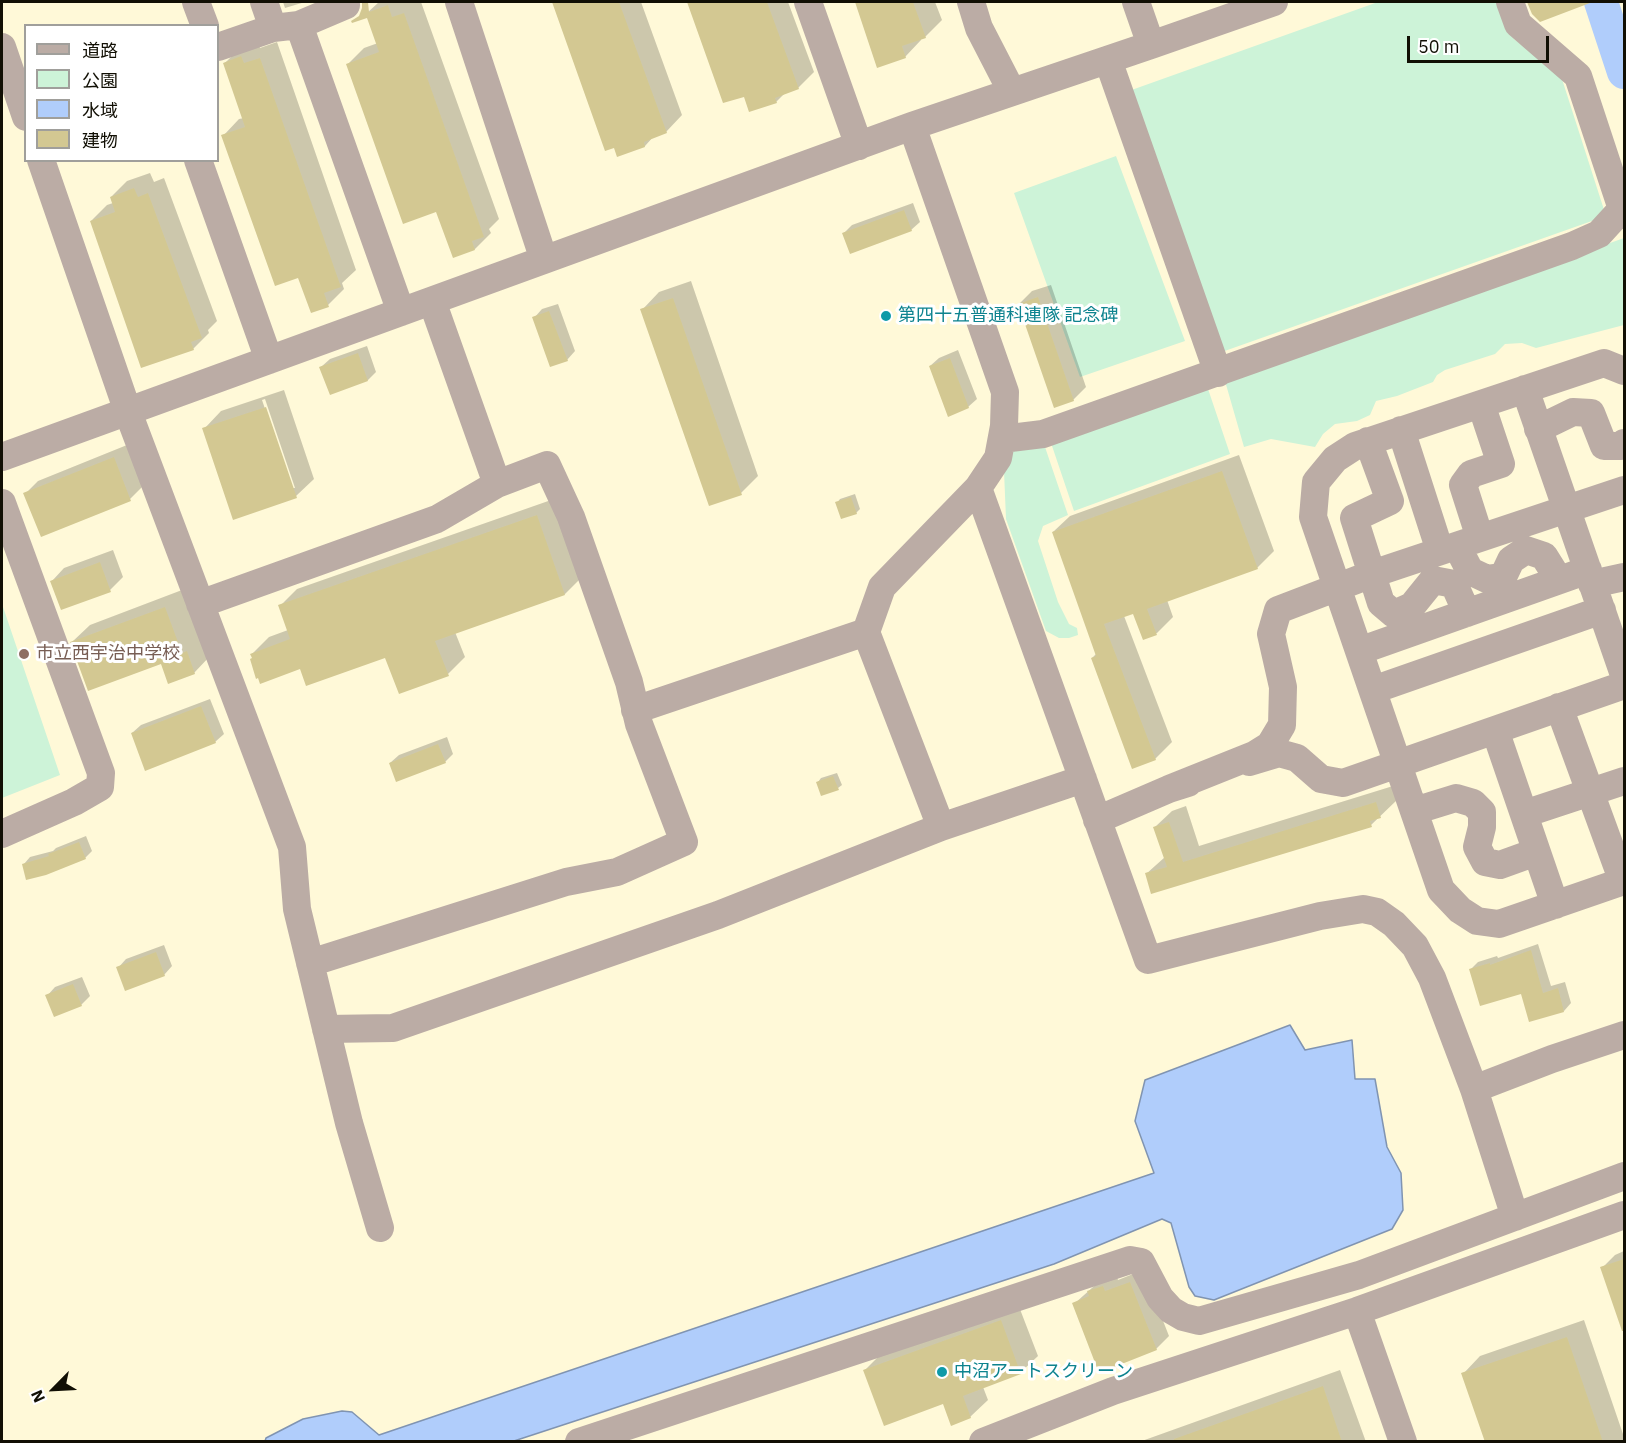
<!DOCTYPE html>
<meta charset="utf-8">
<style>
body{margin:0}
#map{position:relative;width:1626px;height:1443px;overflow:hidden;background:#fff9d8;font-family:"IBM Plex Sans","Noto Sans JP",sans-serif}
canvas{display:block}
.frame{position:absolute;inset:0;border:3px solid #110f04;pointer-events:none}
.legend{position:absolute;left:24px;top:24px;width:195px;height:138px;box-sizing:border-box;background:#fff;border:2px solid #a09f9b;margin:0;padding:8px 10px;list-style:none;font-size:18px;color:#110f04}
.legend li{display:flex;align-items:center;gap:12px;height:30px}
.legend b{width:30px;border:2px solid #a09f9b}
.north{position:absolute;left:24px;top:1359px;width:60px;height:60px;-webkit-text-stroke:4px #fff;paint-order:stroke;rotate:246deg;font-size:16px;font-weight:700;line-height:24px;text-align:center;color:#110f04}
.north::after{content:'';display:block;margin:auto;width:21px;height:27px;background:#110f04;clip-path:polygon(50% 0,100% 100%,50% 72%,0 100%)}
.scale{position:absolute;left:1407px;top:36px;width:142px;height:27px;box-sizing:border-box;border:3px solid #110f04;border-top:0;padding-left:8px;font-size:18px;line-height:21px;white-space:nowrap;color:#110f04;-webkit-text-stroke:4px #fff;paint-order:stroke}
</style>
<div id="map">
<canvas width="1626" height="1443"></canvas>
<div class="frame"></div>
<ul class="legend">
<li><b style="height:8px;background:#bbaca5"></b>道路</li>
<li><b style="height:16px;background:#cdf3d8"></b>公園</li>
<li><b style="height:16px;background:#b0cdfb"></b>水域</li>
<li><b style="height:16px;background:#d3c892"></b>建物</li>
</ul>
<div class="north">N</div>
<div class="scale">50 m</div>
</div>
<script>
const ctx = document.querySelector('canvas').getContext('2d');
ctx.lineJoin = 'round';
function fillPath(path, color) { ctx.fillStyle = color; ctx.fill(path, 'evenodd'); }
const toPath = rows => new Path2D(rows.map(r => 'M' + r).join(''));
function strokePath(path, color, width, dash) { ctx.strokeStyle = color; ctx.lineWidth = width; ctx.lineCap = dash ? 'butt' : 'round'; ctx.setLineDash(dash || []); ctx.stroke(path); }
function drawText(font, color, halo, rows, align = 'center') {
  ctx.font = font + ' "IBM Plex Sans","Noto Sans JP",sans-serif'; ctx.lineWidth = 6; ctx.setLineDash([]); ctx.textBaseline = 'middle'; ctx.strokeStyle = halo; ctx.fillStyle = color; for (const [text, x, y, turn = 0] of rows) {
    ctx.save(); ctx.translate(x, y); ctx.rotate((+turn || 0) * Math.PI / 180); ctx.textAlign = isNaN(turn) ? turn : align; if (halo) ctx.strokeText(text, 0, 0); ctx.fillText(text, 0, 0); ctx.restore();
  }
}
const green = toPath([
 [1378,2,1499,2,1514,39,1561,76,1606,216,1219,353,1126,92],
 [1116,156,1185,341,1080,377,1014,193],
 [1624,238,1624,325,1536,348,1522,343,1505,344,1495,354,1445,370,1437,375,1433,382,1397,396,1376,401,1370,415,1357,421,1335,424,1323,434,1315,447,1271,439,1244,447,1225,381],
 [1206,383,1230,454,1074,511,1049,437],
 [1045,447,1068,515,1043,526,1038,541,1058,602,1069,624,1077,628,1078,635,1069,638,1059,638,1046,631,1006,519,1004,471,1014,449],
 [2,604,60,775,2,798]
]);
const water = toPath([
 [1290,1025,1305,1050,1352,1040,1355,1079,1375,1079,1387,1147,1401,1173,1403,1210,1392,1229,1214,1300,1195,1296,1189,1287,1171,1223,1162,1219,1054,1264,514,1441,265,1441,266,1438,303,1419,342,1411,352,1412,379,1435,1154,1173,1135,1121,1145,1080,1290,1025]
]);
const shadow = toPath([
 [283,2,305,2,285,8],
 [379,2,421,2,499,219,489,229,491,233,475,249,454,256,437,210,348,64,364,48,378,43,367,13],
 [554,2,641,2,682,115,666,132,654,136,645,146,615,146,606,149],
 [688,2,788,2,814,72,798,88,786,92,776,102,744,95,724,101],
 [856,2,935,2,942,20,925,37,921,38,921,40,905,57,878,66],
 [1529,2,1576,2,1567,10,1533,13],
 [258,41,260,48,277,42,356,270,342,283,344,289,328,305,299,276,223,136,239,119,244,118,225,63,241,47],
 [150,173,154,182,164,178,217,321,208,330,209,333,193,349,91,221,107,205,113,203,111,197,127,181],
 [913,203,920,222,911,230,844,233,852,225],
 [691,281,758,476,741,493,642,310,659,292],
 [1051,285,1086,387,1073,400,1019,304,1032,291],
 [558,304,575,351,567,360,534,318,542,309],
 [367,346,376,372,368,380,331,393,321,367,330,359],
 [958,350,977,399,968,407,930,366,939,358],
 [284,390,314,479,296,496,204,429,221,411],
 [265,399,295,488,292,488,262,400],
 [127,445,143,486,130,499,25,494,38,481],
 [1239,455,1274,551,1257,568,1167,600,1173,617,1157,633,1144,638,1134,612,1124,616,1172,742,1155,759,1092,658,1097,653,1053,532,1070,516],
 [855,494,860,509,856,513,837,503,840,499],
 [554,499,582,577,565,594,455,632,465,657,448,674,386,656,301,667,253,657,252,654,269,637,288,630,280,606,297,589],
 [113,550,123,577,110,590,52,581,64,568],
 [182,590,211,655,194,673,162,662,72,642,90,625],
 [210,699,224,734,215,742,132,733,141,725],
 [447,737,453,754,445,762,390,763,399,755],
 [837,773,842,785,838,788,818,782,821,778],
 [1393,786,1397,800,1371,825,1146,874,1165,857,1155,827,1172,811,1186,806,1199,846],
 [86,836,92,851,85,858,24,864,30,857,53,851,56,848],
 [1538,944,1551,986,1565,982,1571,1003,1564,1011,1470,970,1478,962,1497,956,1498,958],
 [164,945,172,966,164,975,118,968,126,959],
 [82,977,90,996,81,1005,47,996,55,987],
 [1624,1251,1624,1300,1614,1303,1602,1268,1615,1255],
 [1143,1270,1169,1336,1156,1349,1074,1304,1102,1279,1116,1274,1118,1280],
 [1018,1304,1038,1356,1020,1373,983,1387,988,1400,970,1417,944,1402,865,1370,882,1353],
 [1584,1320,1624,1437,1624,1442,1486,1442,1463,1374,1480,1356],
 [1340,1370,1366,1442,1139,1442]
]);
const river = toPath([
 [1601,2,1624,72]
]);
const building = toPath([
 [362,2,368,2,369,12,388,5,392,17,404,13,484,237,472,241,475,250,453,258,436,212,403,224,346,64,379,52,367,18,352,23,351,21,359,16,362,8],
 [552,2,619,2,667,133,644,142,645,147,617,157,614,148,605,151],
 [687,2,767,2,799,89,775,98,777,103,749,112,744,97,723,103],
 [855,2,913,2,926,38,902,46,906,58,877,68],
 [1527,2,1590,2,1590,3,1540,22,1532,14],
 [241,56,244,63,260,58,341,287,324,293,329,307,311,313,298,278,275,286,221,135,245,127,223,63],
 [134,188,138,197,148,193,202,338,191,342,194,350,141,368,90,221,115,212,110,197],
 [904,210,912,231,850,254,842,233],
 [1038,297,1074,401,1054,408,1018,304],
 [673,298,742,495,709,506,640,309],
 [549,311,568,361,550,367,532,317],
 [358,353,368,381,330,395,319,367],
 [950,358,969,408,948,417,929,366],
 [266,407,297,498,233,520,202,428],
 [114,457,131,501,41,537,23,493],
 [1222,471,1258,569,1147,609,1157,635,1143,640,1133,614,1104,624,1156,760,1132,769,1091,658,1096,656,1052,532],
 [851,497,857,514,841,519,835,502],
 [537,515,565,595,435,641,449,676,399,694,385,658,306,686,300,669,260,684,258,678,256,679,250,659,252,658,250,654,290,639,278,605],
 [100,562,111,592,61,610,50,581],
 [165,607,182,653,187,651,195,674,168,684,161,664,88,691,70,642],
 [201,706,216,743,145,771,131,733],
 [438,744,446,763,396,782,389,763],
 [833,776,839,790,821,796,816,782],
 [1376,802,1381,818,1370,821,1372,827,1151,894,1145,873,1167,867,1153,827,1169,822,1183,862],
 [79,842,86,859,46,875,26,880,22,864,49,856,48,854],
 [1531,950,1543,993,1558,988,1564,1012,1529,1022,1521,994,1480,1006,1469,969,1490,963,1490,965],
 [156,952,165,976,125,991,116,967],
 [73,984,82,1006,54,1017,45,995],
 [1624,1259,1624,1331,1622,1331,1600,1267],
 [1130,1282,1157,1350,1099,1373,1072,1303,1089,1296,1087,1291,1103,1286,1105,1291],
 [1001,1320,1021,1374,963,1396,971,1418,951,1426,943,1404,884,1426,863,1370],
 [1567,1337,1603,1442,1485,1442,1461,1373],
 [1323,1386,1342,1442,1174,1442,1174,1439]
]);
const minor = toPath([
 [196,2,205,26],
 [264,2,273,28],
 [459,2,544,260],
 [808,2,859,146],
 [971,2,979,28,1012,92],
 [1136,2,1151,45],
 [1510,2,1518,24,1578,76,1624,215],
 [299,25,401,312],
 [2,47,26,117],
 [218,47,273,28,299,25,346,5,345,2],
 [1108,60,1218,373],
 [912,126,1005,392,1004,426,998,458,978,488,882,587,866,632,941,827],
 [41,160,128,412,292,847,297,909,349,1123,380,1228],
 [198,160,269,360],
 [432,301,497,484],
 [1624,371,1604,363,1355,446,1335,459,1316,482,1313,517,1441,890,1460,910,1477,921,1499,924,1624,881],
 [1525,389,1624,675],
 [1538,429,1573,412,1591,413,1604,446,1621,446,1624,443],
 [1401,430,1440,551],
 [1002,439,1043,434,1572,246,1599,234,1622,209],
 [1368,441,1390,501,1354,518,1381,603,1394,614,1412,606,1433,580,1454,584,1467,613],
 [2,457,912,126,1151,45,1274,2],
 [978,488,1148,960,1320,916,1363,909,1377,912,1394,924,1415,946,1432,978,1474,1089,1515,1217],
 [2,503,101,773,100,787,74,802,2,834],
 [1480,538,1463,485,1471,474,1501,464,1481,404],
 [1457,546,1470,571,1487,579,1503,577,1511,560,1526,550,1544,556,1559,580],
 [1592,584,1624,577],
 [200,604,437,519,497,484,547,465,571,517,629,682,639,724,684,842,617,872,566,882,310,963],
 [1359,651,1588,570],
 [1373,690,1602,610],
 [1559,707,1623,882],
 [635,710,866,632],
 [1495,730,1555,905],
 [1249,762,1279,753,1297,758,1321,779,1343,783,1624,685],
 [1169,789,1254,755,1270,745,1282,725,1283,687,1271,634,1278,610,1372,574,1624,490],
 [1414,811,1456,798,1473,803,1482,812,1482,827,1477,847,1485,862,1500,865,1536,852],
 [1524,814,1624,781],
 [1097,820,1169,789,1188,783],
 [326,1029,393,1028,718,915,941,827,1083,779],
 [1474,1089,1552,1059,1624,1035],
 [1357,1311,1403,1442],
 [579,1442,1130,1260,1141,1262,1160,1298,1171,1310,1183,1317,1199,1321,1359,1275,1624,1176],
 [983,1442,1113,1391,1357,1311,1624,1215]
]);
const markers = [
 [886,316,6,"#0f9aa8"],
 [24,654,6,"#8d6e63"],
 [942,1372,6,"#0f9aa8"]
];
const cultureNames = [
 ["第四十五普通科連隊 記念碑",898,316],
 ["中沼アートスクリーン",954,1372]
];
const educationNames = [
 ["市立西宇治中学校",36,654]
];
fillPath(green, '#cdf3d8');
fillPath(water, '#b0cdfb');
strokePath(water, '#8094b1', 1.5);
fillPath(shadow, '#0003');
strokePath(river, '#b0cdfb', 34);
fillPath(building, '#d3c892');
strokePath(minor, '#bbaca5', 28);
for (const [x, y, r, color] of markers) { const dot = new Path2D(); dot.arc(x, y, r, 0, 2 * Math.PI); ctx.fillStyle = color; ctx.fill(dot); strokePath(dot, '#fff', 2); }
drawText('18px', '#0d838f', '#fff', cultureNames, 'left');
drawText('18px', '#785e54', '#fff', educationNames, 'left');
</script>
